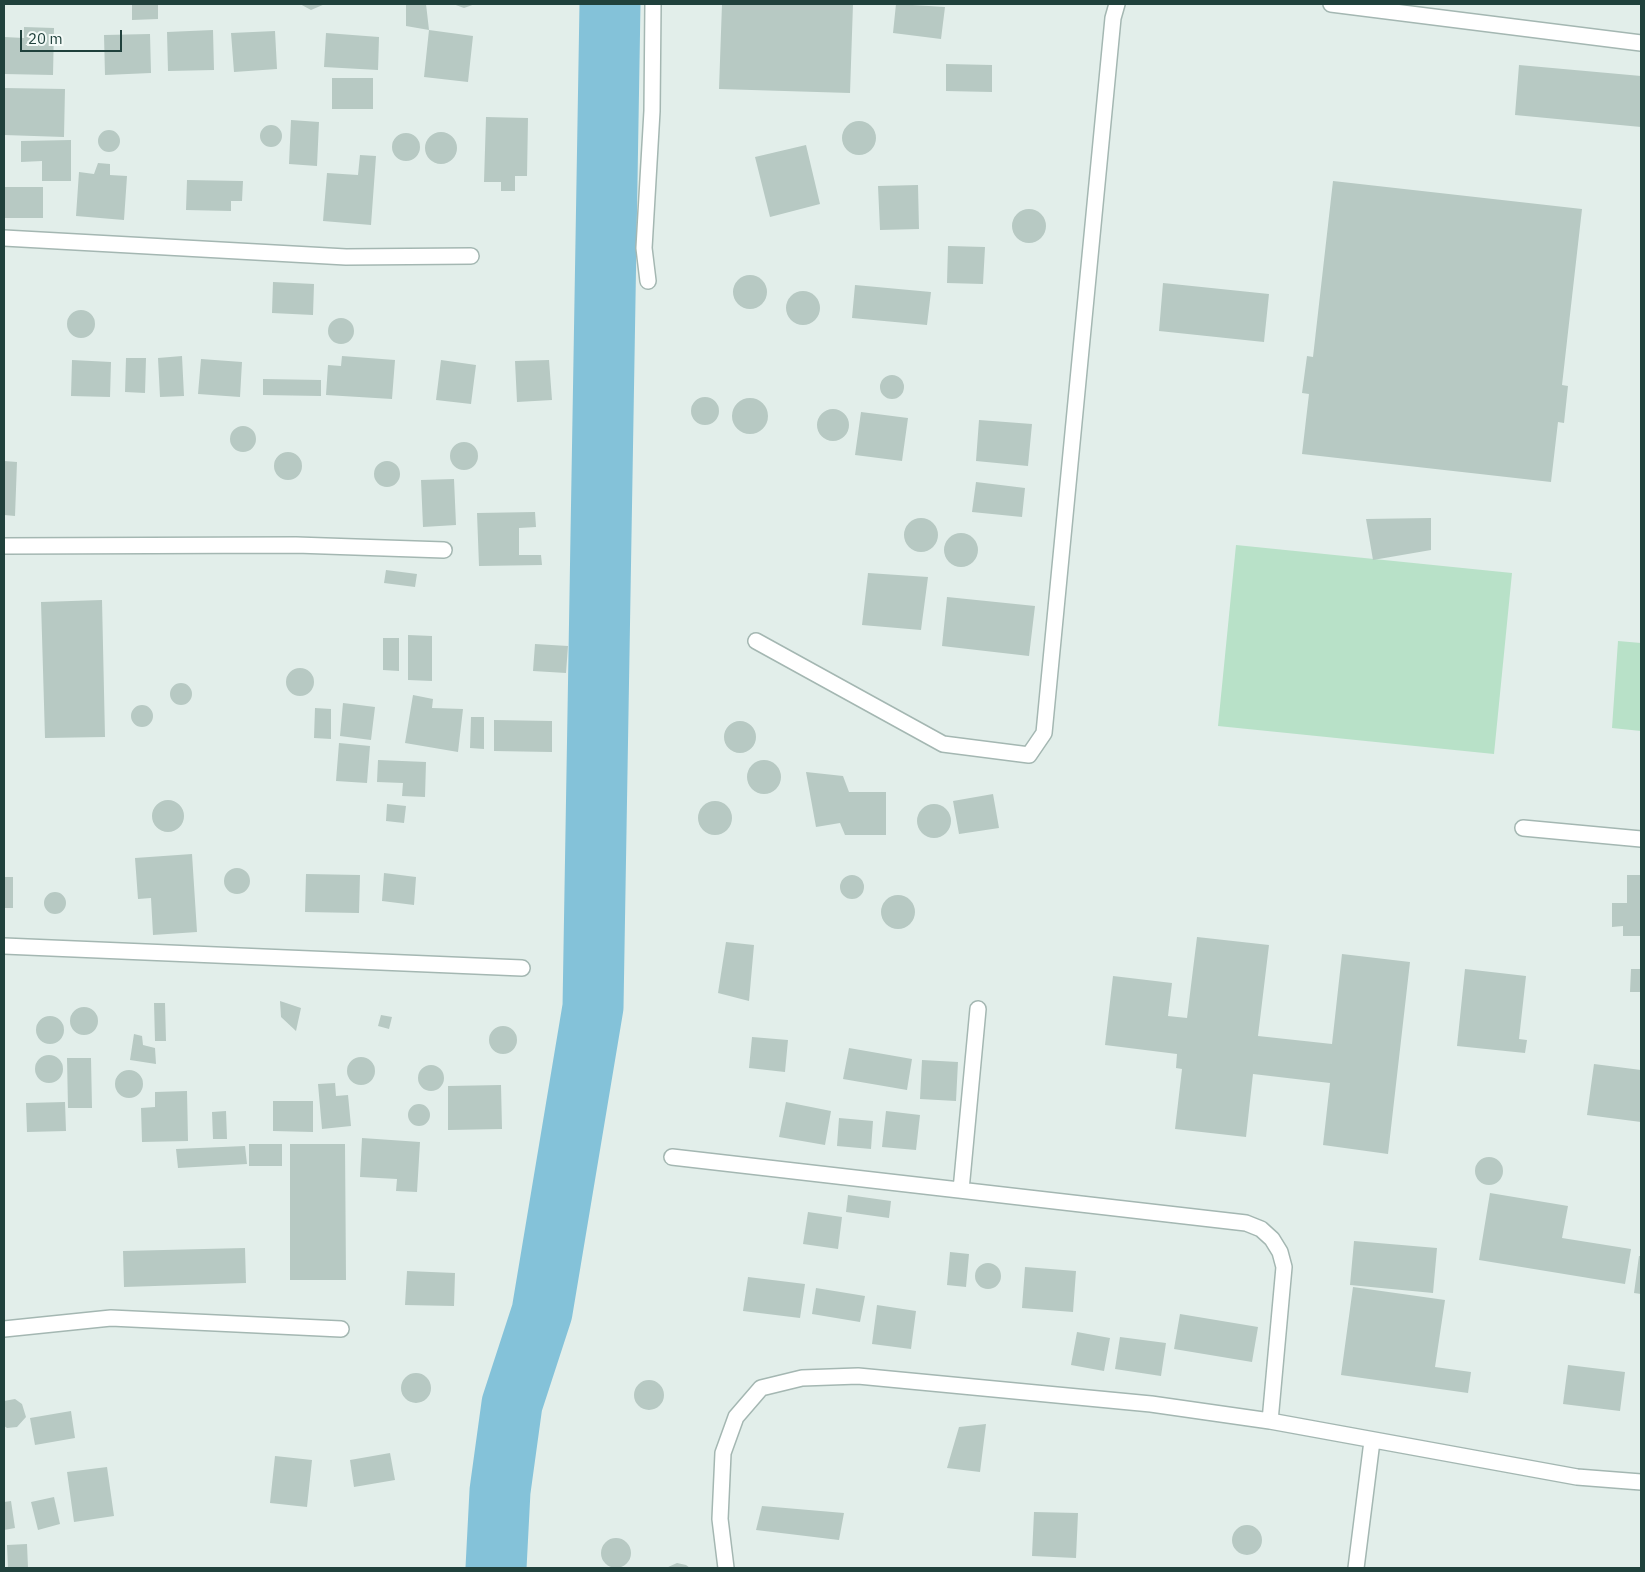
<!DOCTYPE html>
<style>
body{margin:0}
#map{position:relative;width:1645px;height:1572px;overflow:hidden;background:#e2eeea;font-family:"IBM Plex Sans",sans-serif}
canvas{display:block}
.frame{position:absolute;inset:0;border:5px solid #20413c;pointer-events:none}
.scale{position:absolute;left:20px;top:30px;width:102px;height:22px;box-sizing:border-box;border:2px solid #20413c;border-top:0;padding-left:6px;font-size:15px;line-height:18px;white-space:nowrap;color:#20413c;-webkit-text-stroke:4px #f3faf7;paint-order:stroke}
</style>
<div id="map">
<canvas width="1645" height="1572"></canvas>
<div class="frame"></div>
<div class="scale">20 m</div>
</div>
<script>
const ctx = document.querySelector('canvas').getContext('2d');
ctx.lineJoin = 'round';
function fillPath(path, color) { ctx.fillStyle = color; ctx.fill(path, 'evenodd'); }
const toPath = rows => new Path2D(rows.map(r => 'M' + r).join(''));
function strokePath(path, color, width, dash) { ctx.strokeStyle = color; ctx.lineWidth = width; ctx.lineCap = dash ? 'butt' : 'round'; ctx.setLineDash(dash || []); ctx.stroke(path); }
const green = toPath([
 [1236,545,1512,573,1494,754,1218,726],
 [1618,641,1641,643,1641,731,1612,728]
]);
const river = toPath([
 [496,1568,500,1491,512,1404,542,1312,593,1007,610,4]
]);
const building = toPath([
 [132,4,158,4,158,19,132,20],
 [300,4,325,4,311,10],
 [406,4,426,4,429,30,473,36,468,82,424,77,429,30,406,26],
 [453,4,475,4,464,8],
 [722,4,853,4,850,93,719,89],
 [896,4,945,7,941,39,893,33],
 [24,27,54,28,53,75,4,74,4,37,24,38],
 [213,30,214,70,168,71,167,32],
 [275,31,277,69,234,72,231,33],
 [326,33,379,37,378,70,324,67],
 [150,34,151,73,105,75,104,35],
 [946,64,992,65,992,92,946,91],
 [1519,65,1641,76,1641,127,1515,115],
 [332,78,373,78,373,109,332,109],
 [4,88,65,89,64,137,4,135],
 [486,117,528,118,527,176,515,176,515,191,501,191,501,182,484,182],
 [291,120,319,122,317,166,289,164],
 '842 138a17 17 0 1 1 34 0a17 17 0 1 1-34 0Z',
 '260 136a11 11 0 1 1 22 0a11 11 0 1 1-22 0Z',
 '98 141a11 11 0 1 1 22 0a11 11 0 1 1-22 0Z',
 '425 148a16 16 0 1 1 32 0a16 16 0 1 1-32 0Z',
 '392 147a14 14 0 1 1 28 0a14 14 0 1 1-28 0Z',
 [71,140,71,181,42,181,42,161,21,162,21,141],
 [806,145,820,204,770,217,755,157],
 [360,155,376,156,371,225,323,221,327,173,358,175],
 [98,163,110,164,110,175,127,176,124,220,76,216,79,172,94,174],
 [187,180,243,181,242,201,231,201,231,211,186,210],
 [1333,181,1582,209,1562,385,1568,386,1564,423,1558,422,1551,482,1302,454,1309,394,1302,393,1307,356,1313,357],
 [918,185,919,229,880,230,878,186],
 [4,187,43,187,43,218,4,218],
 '1012 226a17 17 0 1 1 34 0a17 17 0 1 1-34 0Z',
 [948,246,985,247,983,284,947,283],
 '733 292a17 17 0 1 1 34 0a17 17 0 1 1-34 0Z',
 [273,282,314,284,313,315,272,313],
 [1163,283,1269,294,1264,342,1159,331],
 [855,285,931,292,927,325,852,318],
 '786 308a17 17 0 1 1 34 0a17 17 0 1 1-34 0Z',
 '67 324a14 14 0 1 1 28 0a14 14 0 1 1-28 0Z',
 '328 331a13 13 0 1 1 26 0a13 13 0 1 1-26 0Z',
 [182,356,184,396,160,397,158,358],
 [342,356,395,360,392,399,326,395,328,365,341,366],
 [126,358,146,358,145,393,125,392],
 [201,359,242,362,240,397,198,394],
 [72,360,111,362,110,397,71,396],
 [441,360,476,365,471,404,436,400],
 [549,360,552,400,517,402,515,361],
 '880 387a12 12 0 1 1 24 0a12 12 0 1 1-24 0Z',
 [263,379,321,380,321,396,263,395],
 '691 411a14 14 0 1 1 28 0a14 14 0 1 1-28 0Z',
 '732 416a18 18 0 1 1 36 0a18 18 0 1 1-36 0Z',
 '817 425a16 16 0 1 1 32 0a16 16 0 1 1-32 0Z',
 [861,412,908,418,902,461,855,455],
 [979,420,1032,424,1028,466,976,461],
 '230 439a13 13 0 1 1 26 0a13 13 0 1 1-26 0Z',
 '450 456a14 14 0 1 1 28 0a14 14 0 1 1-28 0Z',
 '274 466a14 14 0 1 1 28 0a14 14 0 1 1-28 0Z',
 [4,461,17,462,15,516,4,515],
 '374 474a13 13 0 1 1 26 0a13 13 0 1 1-26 0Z',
 [454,479,456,525,423,527,421,480],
 [976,482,1025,488,1022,517,972,512],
 [535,512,536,527,519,528,519,555,541,555,542,565,479,566,477,513],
 '904 535a17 17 0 1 1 34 0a17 17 0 1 1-34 0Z',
 [1431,518,1431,550,1373,560,1366,519],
 '944 550a17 17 0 1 1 34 0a17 17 0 1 1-34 0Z',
 [386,570,417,574,415,587,384,583],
 [868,573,928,577,921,630,862,625],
 [947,597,1035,606,1029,656,942,646],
 [102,600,105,737,45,738,41,602],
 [408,635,432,636,432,681,408,680],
 [383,638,399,638,399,671,383,670],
 [535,644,568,646,566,673,533,671],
 '286 682a14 14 0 1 1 28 0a14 14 0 1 1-28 0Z',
 '170 694a11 11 0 1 1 22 0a11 11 0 1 1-22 0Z',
 [413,695,433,699,432,708,463,709,458,752,405,743],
 [343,703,375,707,371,740,340,736],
 '131 716a11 11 0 1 1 22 0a11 11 0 1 1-22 0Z',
 [315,708,331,709,331,739,314,738],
 [471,717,484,717,484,749,470,748],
 [494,720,552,721,552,752,494,751],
 '724 737a16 16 0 1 1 32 0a16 16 0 1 1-32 0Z',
 [339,743,370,746,367,783,336,781],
 '747 777a17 17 0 1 1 34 0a17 17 0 1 1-34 0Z',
 [378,760,426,762,425,797,402,796,403,783,377,782],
 [806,772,843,776,849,792,886,792,886,835,845,835,840,823,816,827],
 [993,794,999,828,959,834,953,801],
 '152 816a16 16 0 1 1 32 0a16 16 0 1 1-32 0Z',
 '698 818a17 17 0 1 1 34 0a17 17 0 1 1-34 0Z',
 '917 821a17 17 0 1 1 34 0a17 17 0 1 1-34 0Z',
 [387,804,406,806,404,823,386,821],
 [192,854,197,932,153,935,151,898,138,899,135,858],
 '224 881a13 13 0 1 1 26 0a13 13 0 1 1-26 0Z',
 [384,873,416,877,414,905,382,901],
 [306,874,360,875,359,913,305,912],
 [1627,875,1641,875,1641,936,1623,936,1623,926,1612,927,1612,903,1627,903],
 '840 887a12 12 0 1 1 24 0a12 12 0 1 1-24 0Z',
 [4,877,13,877,13,908,4,908],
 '44 903a11 11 0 1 1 22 0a11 11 0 1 1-22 0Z',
 '881 912a17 17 0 1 1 34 0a17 17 0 1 1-34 0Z',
 [1197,937,1269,945,1258,1036,1332,1044,1342,954,1410,962,1388,1154,1323,1145,1330,1083,1253,1074,1246,1137,1175,1129,1182,1069,1176,1068,1177,1054,1105,1045,1113,976,1172,983,1168,1016,1187,1018],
 [726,942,754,945,749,1001,718,993],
 [1465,969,1526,976,1519,1039,1527,1040,1525,1053,1457,1046],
 [1631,969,1641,969,1641,992,1630,992],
 [280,1001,301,1008,296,1031,281,1017],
 [154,1003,165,1003,166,1041,155,1041],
 '70 1021a14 14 0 1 1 28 0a14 14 0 1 1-28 0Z',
 [381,1015,392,1017,389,1029,378,1026],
 '36 1030a14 14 0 1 1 28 0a14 14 0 1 1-28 0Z',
 '489 1040a14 14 0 1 1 28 0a14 14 0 1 1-28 0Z',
 [134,1034,142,1036,143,1045,155,1048,156,1064,130,1060],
 [752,1037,788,1040,785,1072,749,1068],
 [849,1048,912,1059,907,1090,843,1079],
 '35 1069a14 14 0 1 1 28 0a14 14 0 1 1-28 0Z',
 '347 1071a14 14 0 1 1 28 0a14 14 0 1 1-28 0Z',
 [67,1058,91,1058,92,1108,68,1108],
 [922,1060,958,1062,956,1101,920,1099],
 [1594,1064,1641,1070,1641,1122,1587,1115],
 '418 1078a13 13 0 1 1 26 0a13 13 0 1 1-26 0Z',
 '115 1084a14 14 0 1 1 28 0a14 14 0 1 1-28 0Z',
 [335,1083,336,1096,348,1095,351,1126,322,1129,318,1084],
 [501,1085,502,1129,448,1130,448,1086],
 [187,1091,188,1141,142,1142,141,1108,155,1107,155,1092],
 [273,1101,313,1101,313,1132,273,1131],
 [65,1102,66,1131,27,1132,26,1103],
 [786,1102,831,1111,825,1145,779,1137],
 '408 1115a11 11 0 1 1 22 0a11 11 0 1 1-22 0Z',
 [226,1111,227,1139,213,1139,212,1112],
 [886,1111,920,1115,916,1150,882,1147],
 [839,1118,873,1121,871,1149,837,1146],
 [362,1138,420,1142,417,1192,396,1191,397,1179,360,1177],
 [249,1144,282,1144,282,1166,249,1166],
 [290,1144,345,1144,346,1280,290,1280],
 [245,1146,247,1164,178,1168,176,1149],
 '1475 1171a14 14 0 1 1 28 0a14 14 0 1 1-28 0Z',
 [1490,1193,1568,1206,1562,1238,1631,1249,1625,1284,1479,1260],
 [848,1195,891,1201,889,1218,846,1212],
 [808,1212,842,1217,838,1249,803,1244],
 [1354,1241,1437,1248,1433,1293,1350,1285],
 [245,1248,246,1283,124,1287,123,1251],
 [950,1252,969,1254,966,1287,947,1285],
 [1639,1256,1641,1256,1641,1294,1634,1293],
 '975 1276a13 13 0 1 1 26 0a13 13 0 1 1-26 0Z',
 [1025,1267,1076,1271,1073,1312,1022,1308],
 [407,1271,455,1273,454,1306,405,1305],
 [748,1277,805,1284,800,1318,743,1311],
 [1353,1287,1445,1300,1435,1367,1471,1372,1468,1393,1341,1375],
 [816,1288,865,1296,860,1322,812,1314],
 [877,1305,916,1311,911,1349,872,1344],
 [1180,1314,1258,1327,1252,1362,1174,1349],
 [1077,1332,1110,1338,1104,1371,1071,1365],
 [1120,1337,1166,1343,1161,1376,1115,1369],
 [1568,1365,1625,1372,1620,1411,1563,1404],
 '401 1388a15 15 0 1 1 30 0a15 15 0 1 1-30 0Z',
 '634 1395a15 15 0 1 1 30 0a15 15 0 1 1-30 0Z',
 [15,1399,22,1404,26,1417,17,1427,7,1428,4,1426,4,1401],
 [71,1411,75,1438,35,1445,30,1418],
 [986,1424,980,1472,947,1468,959,1427],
 [390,1453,395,1480,354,1487,350,1460],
 [275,1456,312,1460,307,1507,270,1503],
 [107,1467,114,1516,74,1522,67,1472],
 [54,1497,60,1524,38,1530,31,1502],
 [11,1501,15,1528,4,1530,4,1502],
 [762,1506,844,1513,839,1540,756,1530],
 [1034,1512,1078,1513,1076,1558,1032,1556],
 '1232 1540a15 15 0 1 1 30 0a15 15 0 1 1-30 0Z',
 '601 1553a15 15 0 1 1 30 0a15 15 0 1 1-30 0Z',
 [27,1544,28,1568,8,1568,7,1545],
 [677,1563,686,1565,690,1568,666,1568]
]);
const minor = toPath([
 [1331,4,1641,43],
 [4,238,346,257,471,256],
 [648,281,644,248,652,111,653,4],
 [4,546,296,545,444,550],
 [756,641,943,744,1029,755,1044,733,1113,18,1117,4],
 [1523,828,1641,839],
 [4,946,522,968],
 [672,1157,1246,1223,1261,1229,1272,1239,1280,1252,1284,1267,1270,1421],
 [961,1190,978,1009],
 [4,1329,111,1318,341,1329],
 [726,1568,720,1519,723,1453,736,1417,761,1388,802,1378,858,1376,1151,1404,1270,1421,1577,1477,1641,1482],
 [1356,1568,1372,1441]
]);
fillPath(green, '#b8e1c8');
strokePath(river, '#84c2d9', 61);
fillPath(building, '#b7c9c3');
strokePath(minor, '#a4b7b2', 18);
strokePath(minor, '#fff', 15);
</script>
